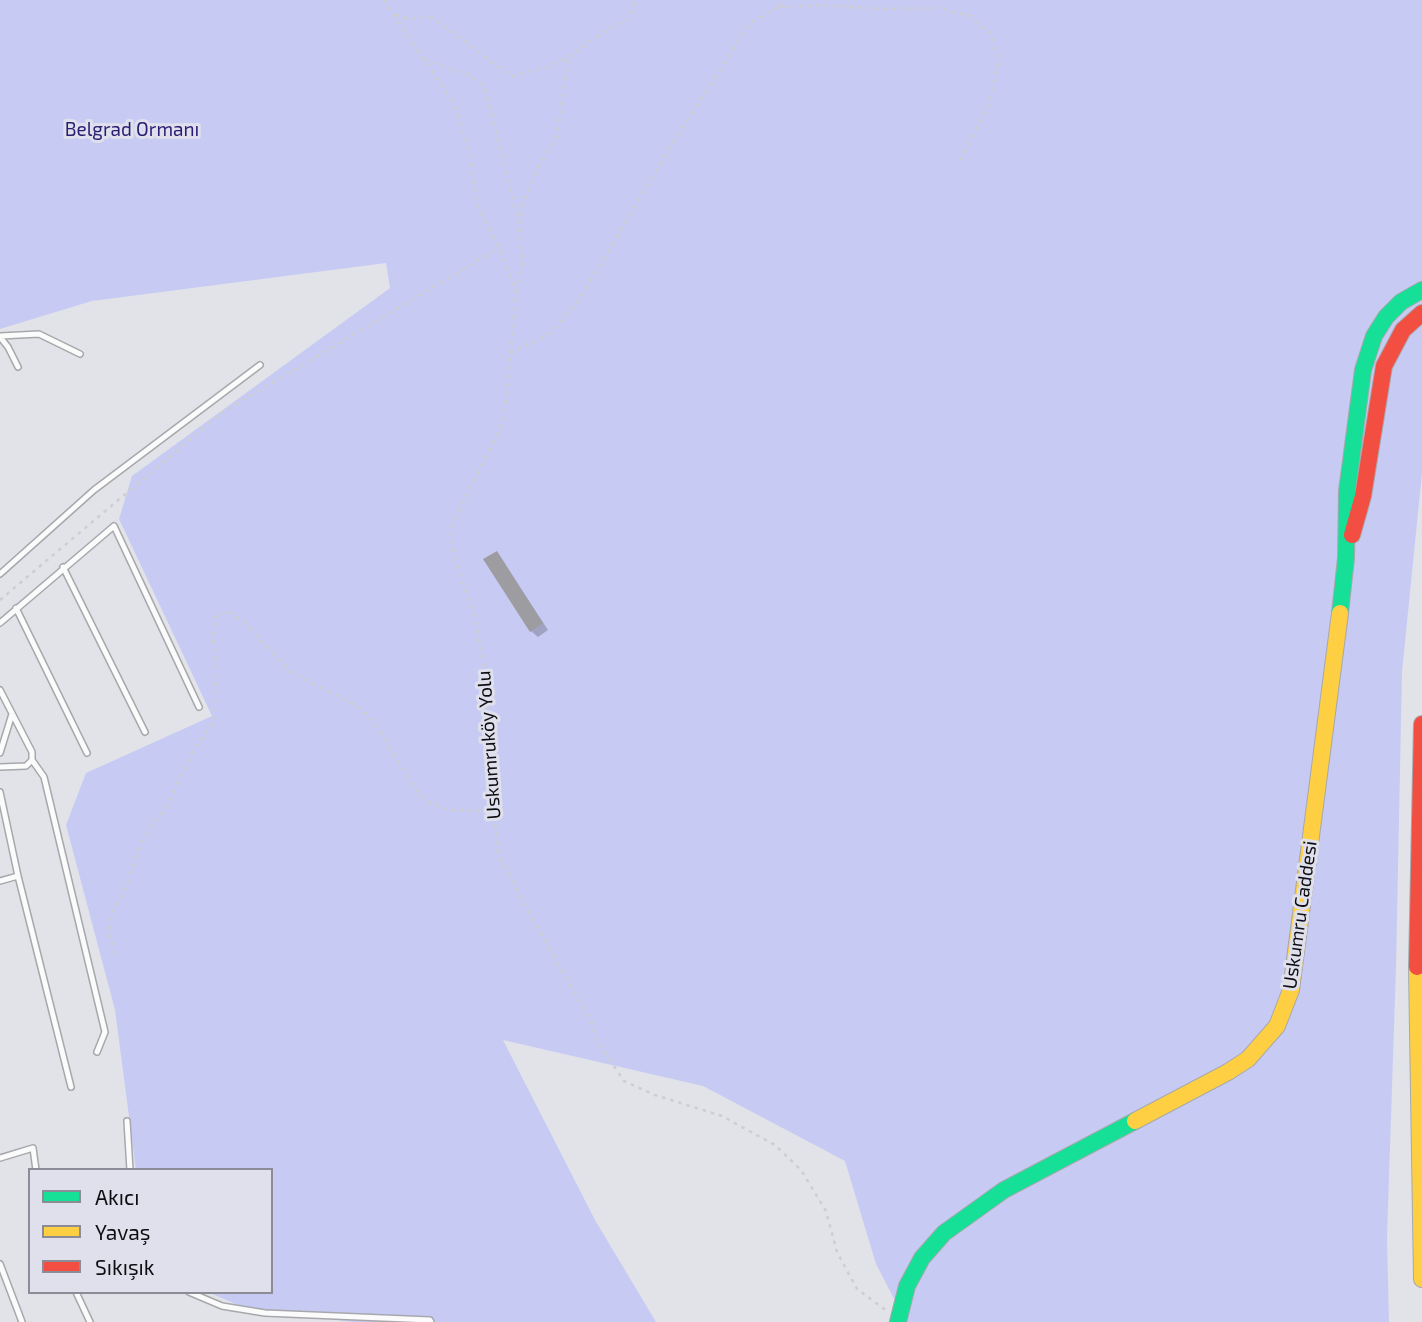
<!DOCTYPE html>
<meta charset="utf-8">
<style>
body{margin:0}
#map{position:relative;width:1422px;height:1322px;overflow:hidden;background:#e2e3e9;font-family:"Exo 2",sans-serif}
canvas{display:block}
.legend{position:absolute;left:28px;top:1168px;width:245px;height:126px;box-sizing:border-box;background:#dfe0ec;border:2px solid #8b8c95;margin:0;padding:9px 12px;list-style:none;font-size:21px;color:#0e0e12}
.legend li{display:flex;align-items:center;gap:14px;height:35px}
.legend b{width:35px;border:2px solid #8b8c95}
</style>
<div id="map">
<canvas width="1422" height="1322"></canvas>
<ul class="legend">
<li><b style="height:9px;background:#16e098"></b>Akıcı</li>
<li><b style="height:9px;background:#ffcf43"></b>Yavaş</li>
<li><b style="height:9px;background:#f24e42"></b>Sıkışık</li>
</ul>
</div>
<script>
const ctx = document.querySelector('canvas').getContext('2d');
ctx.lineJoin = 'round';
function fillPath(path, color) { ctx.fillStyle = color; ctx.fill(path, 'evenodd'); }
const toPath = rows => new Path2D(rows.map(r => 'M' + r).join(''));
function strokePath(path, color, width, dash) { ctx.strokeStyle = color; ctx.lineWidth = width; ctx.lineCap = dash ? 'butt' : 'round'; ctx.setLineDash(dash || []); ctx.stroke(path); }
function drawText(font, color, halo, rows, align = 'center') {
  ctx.font = font + ' "Exo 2",sans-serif'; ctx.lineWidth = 6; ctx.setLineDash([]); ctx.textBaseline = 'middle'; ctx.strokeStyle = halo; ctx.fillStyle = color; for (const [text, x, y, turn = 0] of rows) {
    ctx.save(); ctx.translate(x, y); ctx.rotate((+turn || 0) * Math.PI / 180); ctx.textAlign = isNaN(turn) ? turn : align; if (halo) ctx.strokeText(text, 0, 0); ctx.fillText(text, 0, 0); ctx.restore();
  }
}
const green = toPath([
 [0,0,1422,0,1422,473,1402,672,1396,968,1387,1237,1389,1322,906,1322,876,1264,845,1161,703,1086,503,1040,595,1220,656,1322,354,1322,247,1309,208,1292,271,1292,271,1170,136,1170,115,1010,66,825,86,773,212,716,119,519,132,476,390,288,386,263,92,301,0,329]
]);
const shadow = toPath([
 [497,553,548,630,538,637,531,631]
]);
const building = toPath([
 [497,551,543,623,530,632,483,559]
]);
const path = toPath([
 [384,0,453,102,470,153,477,204,503,256,516,291,504,420,450,529,455,560,474,614,487,683,490,774,498,853,520,897,591,1021,597,1041,624,1081,655,1095,722,1116,775,1145,801,1170,826,1211,837,1252,857,1289,887,1311],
 [779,7,780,0],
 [396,15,412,19,432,17,496,65,513,76,544,68,568,57,600,34,629,18,635,0],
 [425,60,471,76,485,88,518,220],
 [516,291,522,264,519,223,524,200,539,166,557,137,568,57],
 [510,353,548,335,578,302,669,149,750,23,779,7,821,5,882,9,938,8,970,16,990,34,999,60,988,107,960,160],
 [0,600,220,414,499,248],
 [115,954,109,934,112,911,125,890,138,851,152,824,165,810,193,750,215,721,214,700,217,666,213,638,215,617,228,611,243,621,291,672,357,706,373,720,418,793,428,802,448,810,494,811]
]);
const lane = toPath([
 [0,336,39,334,80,354],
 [0,337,8,347,18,367],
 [63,567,145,732],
 [0,574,94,490,260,365],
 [16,608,87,753],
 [0,623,114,526,199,707],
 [0,690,32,752,32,760,26,766,0,767],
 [0,753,12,714],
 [32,760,44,777,105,1032,97,1052],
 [0,792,18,876,71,1087],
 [0,881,18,876],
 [127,1121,130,1170],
 [0,1158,33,1148,36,1170],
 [0,1264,22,1322],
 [76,1292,90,1322],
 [189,1292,222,1306,265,1313,430,1320,431,1322]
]);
const fast = toPath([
 [1340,613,1346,558,1347,491,1363,370,1374,336,1386,317,1401,302,1422,290],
 [898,1322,907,1286,922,1258,944,1233,1004,1190,1135,1121]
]);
const slow = toPath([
 [1417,967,1422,1279],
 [1135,1121,1228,1072,1248,1059,1277,1026,1291,990,1340,613]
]);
const jam = toPath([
 [1352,535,1363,496,1384,366,1403,330,1422,313],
 [1417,967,1422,724]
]);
const parkNames = [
 ["Belgrad Ormanı",132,130]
];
const streetNames = [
 ["Uskumruköy Yolu",489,745,-94],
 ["Uskumru Caddesi",1300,915,-82]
];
fillPath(green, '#c7cbf3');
fillPath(shadow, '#0003');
fillPath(building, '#9c9ca1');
strokePath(lane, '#a7a8ac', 8);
strokePath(fast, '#a7a8ac', 18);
strokePath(slow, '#a7a8ac', 18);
strokePath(jam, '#a7a8ac', 18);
strokePath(path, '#ceced0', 2.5, [3.5, 5]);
strokePath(lane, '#fbfbfc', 5);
strokePath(fast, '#16e098', 16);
strokePath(slow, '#ffcf43', 16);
strokePath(jam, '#f24e42', 16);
drawText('19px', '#281c74', '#dfe0ec', parkNames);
drawText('19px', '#0e0e12', '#dfe0ec', streetNames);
</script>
